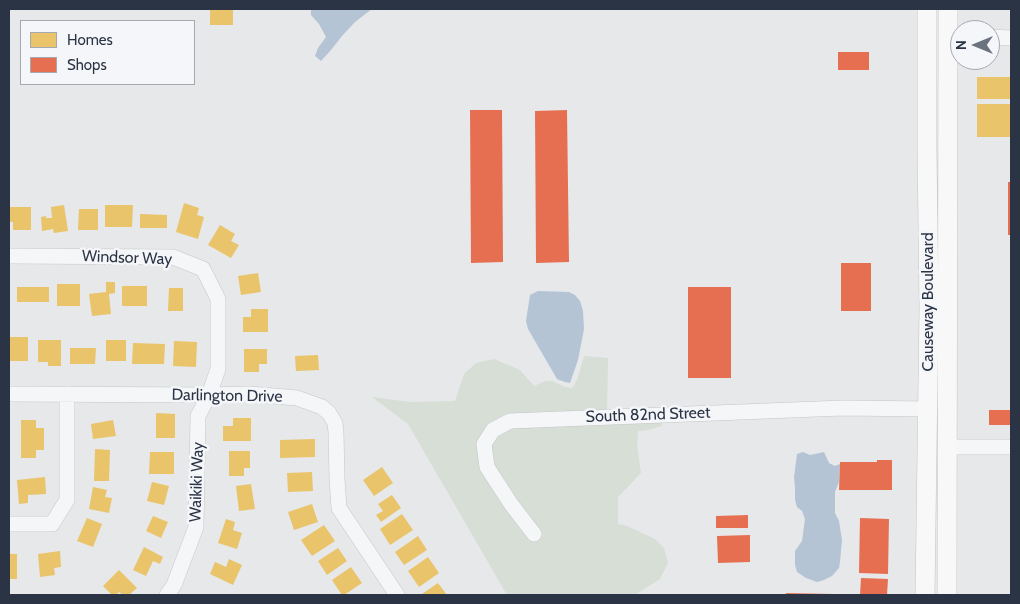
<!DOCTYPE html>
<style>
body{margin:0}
#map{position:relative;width:1020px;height:604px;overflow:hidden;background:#e6e8ea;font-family:Cabin,sans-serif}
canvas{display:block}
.frame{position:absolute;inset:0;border:10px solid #2b3445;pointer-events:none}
.legend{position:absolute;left:20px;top:20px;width:175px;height:65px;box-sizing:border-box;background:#f4f6f9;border:1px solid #a4a8b1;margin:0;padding:6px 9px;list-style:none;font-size:15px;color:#2b3445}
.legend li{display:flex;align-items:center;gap:10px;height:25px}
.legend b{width:25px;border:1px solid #a4a8b1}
.north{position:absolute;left:950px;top:20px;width:50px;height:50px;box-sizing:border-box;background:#f4f6f9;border:1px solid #a4a8b1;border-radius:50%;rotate:270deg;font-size:14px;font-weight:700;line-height:20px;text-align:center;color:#2b3445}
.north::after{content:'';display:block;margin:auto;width:18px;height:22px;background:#6c737f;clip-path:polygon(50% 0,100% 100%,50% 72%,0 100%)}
</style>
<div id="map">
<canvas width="1020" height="604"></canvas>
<div class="frame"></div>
<ul class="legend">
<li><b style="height:14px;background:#e9c46a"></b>Homes</li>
<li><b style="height:14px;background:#e76f51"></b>Shops</li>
</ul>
<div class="north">N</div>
</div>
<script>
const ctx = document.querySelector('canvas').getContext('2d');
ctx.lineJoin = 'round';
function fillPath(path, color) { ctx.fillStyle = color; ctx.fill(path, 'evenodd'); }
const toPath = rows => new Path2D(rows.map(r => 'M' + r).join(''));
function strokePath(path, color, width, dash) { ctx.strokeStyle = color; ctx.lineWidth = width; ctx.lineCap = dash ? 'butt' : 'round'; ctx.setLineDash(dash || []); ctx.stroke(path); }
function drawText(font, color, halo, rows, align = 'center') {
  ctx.font = font + ' Cabin,sans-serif'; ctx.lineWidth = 5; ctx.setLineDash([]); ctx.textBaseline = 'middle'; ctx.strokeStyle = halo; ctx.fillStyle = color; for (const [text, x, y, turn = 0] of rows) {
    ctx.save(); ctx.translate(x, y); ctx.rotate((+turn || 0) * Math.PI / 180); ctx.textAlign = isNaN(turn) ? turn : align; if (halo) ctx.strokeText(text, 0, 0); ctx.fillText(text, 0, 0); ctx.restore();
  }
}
const green = toPath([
 [584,356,608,358,607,411,510,416,478,441,506,507,533,541,543,535,517,501,493,465,490,445,498,434,512,427,663,421,661,426,649,430,638,431,637,445,641,473,618,497,618,524,627,526,655,539,664,548,668,563,660,579,635,595,507,595,408,424,372,397,410,402,455,401,464,374,476,363,494,359,520,370,534,386,546,381,552,381,565,387,571,388,574,386,578,377]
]);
const water = toPath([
 [311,9,372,9,355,22,342,36,331,50,321,61,315,56,318,48,326,37,319,24,311,15],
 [538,291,569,292,575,295,580,301,583,311,584,329,578,360,570,383,565,382,557,379,528,329,526,321,530,295],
 [803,452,810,455,824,452,829,463,835,466,840,464,839,482,835,492,835,513,839,521,842,540,840,562,839,568,832,576,824,580,817,582,806,578,797,572,795,565,795,551,802,541,805,519,802,511,797,507,795,500,795,488,794,477,797,454]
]);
const homes = toPath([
 [210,9,233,9,233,25,210,25],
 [977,77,1011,77,1011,99,977,99],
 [977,104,1011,104,1011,137,977,137],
 [184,203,199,208,197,215,204,217,198,239,176,232],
 [64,205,68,231,54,233,53,229,42,231,41,217,46,216,46,218,52,218,51,207],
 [105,205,133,205,132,227,105,227],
 [9,207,31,207,31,230,13,230,13,222,9,222],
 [79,209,98,209,98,230,78,230],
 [140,214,167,215,167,228,140,228],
 [220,225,235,234,231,241,239,245,231,258,208,245],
 [258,273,261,292,241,295,238,276],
 [106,282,115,282,115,293,109,294,111,314,92,316,89,294,106,292],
 [57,284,80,284,80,306,57,306],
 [122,286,147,286,147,306,122,306],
 [17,287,49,287,49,302,17,302],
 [169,288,183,288,183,311,168,311],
 [251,309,268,309,268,332,243,332,243,317,251,317],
 [9,337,28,337,28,361,9,361],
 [38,340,61,340,61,366,48,366,48,362,38,362],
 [106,340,126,340,126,361,106,361],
 [174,341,197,342,196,367,173,366],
 [133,343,165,344,164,364,132,364],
 [70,348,96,348,95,364,70,364],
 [244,349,267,349,267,364,259,364,259,372,244,372],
 [318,355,319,370,296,371,295,356],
 [156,413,175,414,175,438,156,438],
 [233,418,251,418,251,441,223,441,223,426,233,426],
 [21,420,36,420,36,428,44,428,44,450,36,450,36,458,21,458],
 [113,420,116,436,93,439,91,424],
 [315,439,315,457,280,458,280,440],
 [95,449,110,450,109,481,94,481],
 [229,451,250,451,250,468,244,468,244,476,229,476],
 [150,452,174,452,174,474,149,474],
 [382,467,393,483,374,496,363,480],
 [312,472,313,491,288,492,287,473],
 [45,477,46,494,28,495,28,503,19,504,17,480],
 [152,482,169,486,164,505,147,501],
 [251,484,255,509,239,511,236,486],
 [93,487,107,490,105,497,112,498,109,513,89,509],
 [392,495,401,508,381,522,376,515,383,511,378,504],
 [312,504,318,522,294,530,288,512],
 [402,514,413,530,390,545,380,529],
 [153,516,168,522,161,538,146,531],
 [87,518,102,524,93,547,77,541],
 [226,519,235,522,233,530,242,533,237,549,218,543],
 [324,525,335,541,312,556,301,540],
 [418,536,427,550,404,565,395,552],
 [144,547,163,557,160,564,153,561,146,576,133,570],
 [338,548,347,561,327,575,318,561],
 [60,551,61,567,54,568,55,575,40,577,38,554],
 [9,554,17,554,17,579,9,579],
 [428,557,439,573,419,587,408,571],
 [229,559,242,565,233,585,210,574,215,562,226,567],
 [351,567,362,583,344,595,342,595,332,580],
 [119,570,137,588,129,595,123,595,119,592,116,595,112,595,103,586],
 [438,583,447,595,423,595,422,594]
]);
const shops = toPath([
 [838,52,869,52,869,70,838,70],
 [470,110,502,110,503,262,471,263],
 [567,110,569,262,536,263,535,111],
 [1008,182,1011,182,1011,235,1008,235],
 [841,263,871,263,871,311,841,311],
 [688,287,731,287,731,378,688,378],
 [989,410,1011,410,1011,425,989,425],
 [877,460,892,460,892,490,839,490,840,462,877,462],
 [748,515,748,528,716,528,716,516],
 [860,518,889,519,888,574,859,573],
 [750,535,750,562,718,563,717,536],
 [861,578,888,579,887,595,860,595],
 [786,593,834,594,834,595,786,595]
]);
const minor = toPath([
 [947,37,960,37],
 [990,37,1011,38],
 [9,256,173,257,203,269,218,299,218,369,209,395,198,416,196,527,174,585,167,595],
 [9,394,209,395,250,394,297,398,322,407,329,413,335,423,336,432,337,479,339,508,397,595],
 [946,447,1011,447],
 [9,524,52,524,67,500,67,394],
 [534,534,511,504,487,467,484,444,493,430,510,421,843,408,928,409]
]);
const major = toPath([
 [925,595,929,309,927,148,927,9],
 [947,595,948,9]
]);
const streetNames = [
 ["Windsor Way",127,258,2],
 ["Causeway Boulevard",928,302,-90],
 ["Darlington Drive",227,396,1],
 ["South 82nd Street",648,415,-2],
 ["Waikiki Way",197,482,-88]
];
fillPath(green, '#d6ded6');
fillPath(water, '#b4c4d5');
fillPath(homes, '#e9c46a');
fillPath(shops, '#e76f51');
strokePath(minor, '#c4c6c8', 16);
strokePath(major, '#c2c5c8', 20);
strokePath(minor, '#f5f6f7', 15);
strokePath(major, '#f8f8f8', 19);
drawText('16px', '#2b3445', '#f4f6f9', streetNames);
</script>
